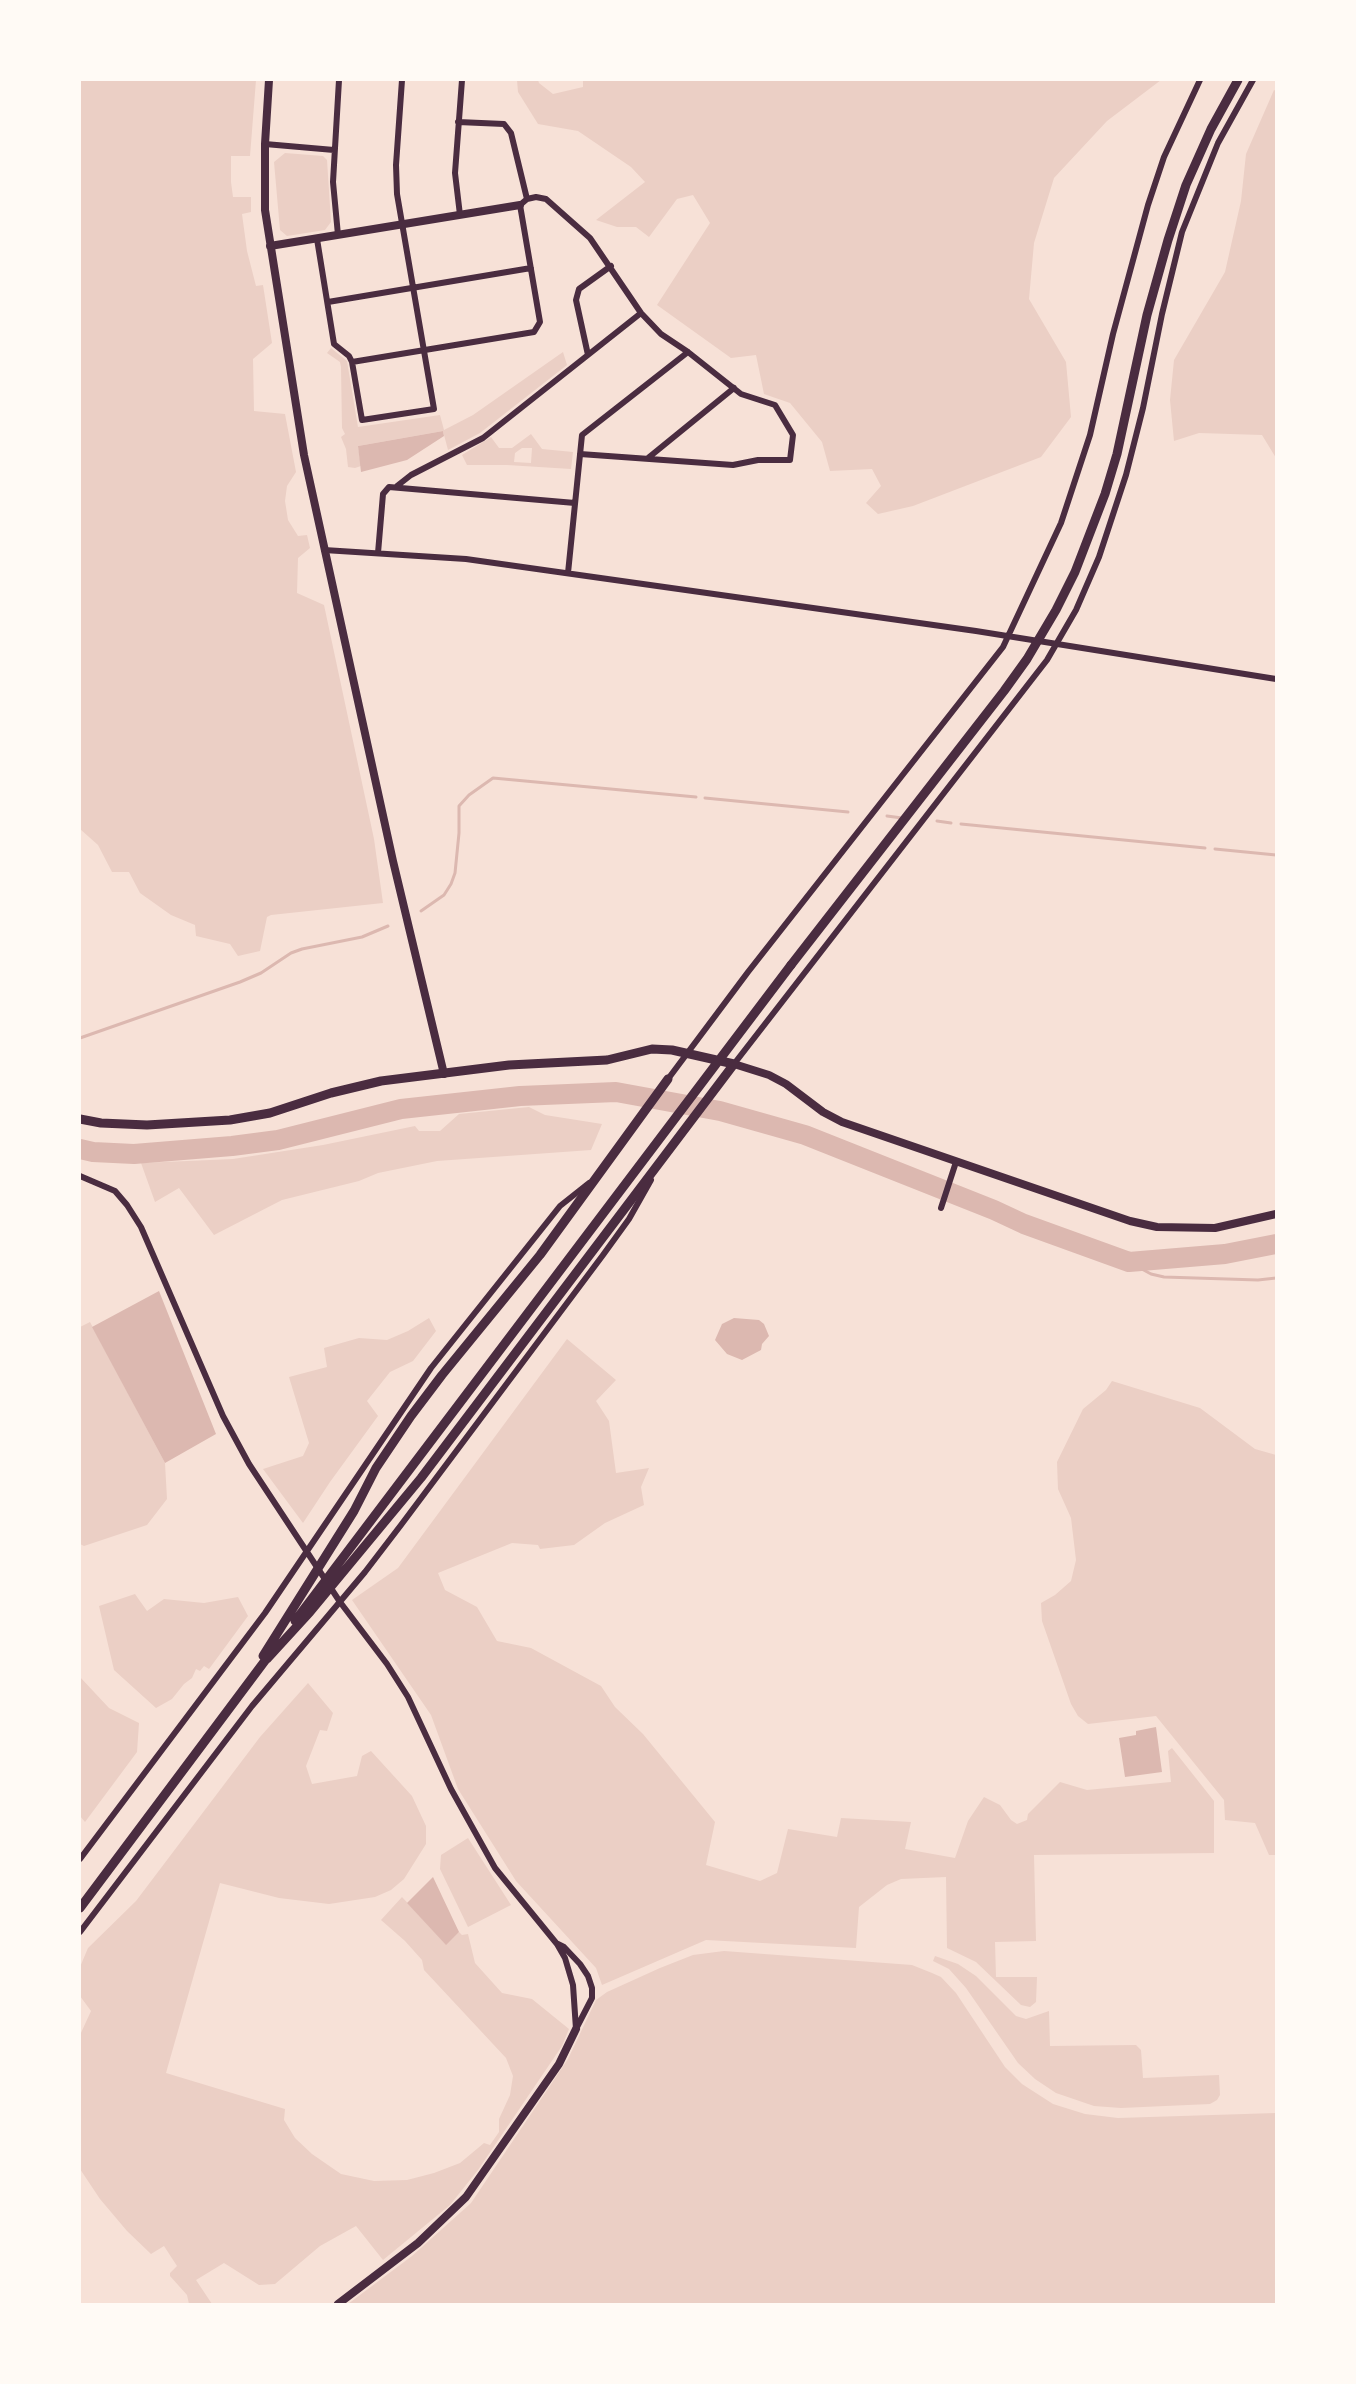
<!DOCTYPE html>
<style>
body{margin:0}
#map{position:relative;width:1356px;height:2384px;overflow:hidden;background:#f7e1d7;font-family:"Source Serif 4",serif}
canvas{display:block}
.frame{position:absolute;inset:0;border:81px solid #fffaf5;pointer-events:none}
</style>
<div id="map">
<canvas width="1356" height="2384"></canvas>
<div class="frame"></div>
</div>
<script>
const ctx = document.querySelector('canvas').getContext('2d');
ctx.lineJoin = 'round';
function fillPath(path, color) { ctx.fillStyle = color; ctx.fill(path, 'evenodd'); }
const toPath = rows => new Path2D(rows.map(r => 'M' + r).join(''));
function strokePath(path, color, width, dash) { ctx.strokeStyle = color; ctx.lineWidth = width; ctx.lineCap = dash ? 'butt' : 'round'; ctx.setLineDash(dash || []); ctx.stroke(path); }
const green = toPath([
 [80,80,256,80,250,156,231,156,231,182,233,197,251,197,251,212,242,214,247,251,256,286,263,285,272,343,253,359,254,411,285,414,296,472,287,486,285,501,288,520,298,536,307,535,310,548,298,558,297,593,324,605,374,839,383,903,271,915,267,917,260,951,238,956,230,944,196,936,195,925,171,915,140,893,129,872,112,872,98,845,80,829],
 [517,80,538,80,539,83,553,94,583,87,583,80,1161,80,1107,121,1054,178,1034,243,1029,299,1066,362,1071,417,1041,457,913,506,878,514,866,503,881,486,872,469,830,471,822,442,790,403,764,394,756,355,731,358,657,305,710,223,693,195,677,199,649,237,636,227,617,227,596,220,645,182,631,167,578,131,538,124,518,92],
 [1274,90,1276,91,1276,458,1262,435,1199,433,1174,441,1170,400,1174,360,1225,272,1241,201,1246,154],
 [285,153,323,156,327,160,331,222,325,230,287,236,280,230,274,162],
 [331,348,347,361,358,427,440,415,444,430,473,415,563,352,567,365,480,433,448,450,443,431,358,446,361,466,355,468,348,467,346,449,341,437,345,434,342,428,341,367,340,362,327,353],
 [531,434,542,449,573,452,571,469,507,465,467,465,462,455,491,437,499,448,512,448],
 [522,448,532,448,531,463,514,462,515,453],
 [529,1107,545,1115,602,1124,591,1150,437,1161,378,1173,359,1181,282,1200,214,1235,179,1188,155,1202,141,1163,233,1159,323,1145,415,1126,419,1131,440,1131,459,1114],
 [429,1318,436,1331,413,1361,390,1372,367,1401,378,1416,330,1482,303,1523,263,1469,303,1456,309,1443,289,1377,327,1367,324,1348,359,1338,387,1340,408,1331],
 [90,1322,165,1463,167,1499,147,1525,84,1546,80,1544,80,1327],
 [567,1339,616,1380,596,1401,609,1421,616,1473,649,1468,641,1487,644,1505,605,1523,574,1545,540,1549,538,1545,512,1543,438,1573,445,1590,477,1607,497,1641,531,1648,601,1686,615,1707,643,1734,715,1822,706,1865,760,1881,777,1873,788,1829,837,1837,841,1818,911,1822,905,1849,955,1858,968,1821,984,1797,1000,1805,1011,1820,1017,1824,1027,1820,1028,1814,1060,1782,1087,1790,1171,1782,1168,1751,1172,1748,1214,1801,1214,1853,1034,1855,1036,1941,995,1942,996,1977,1037,1977,1036,2002,1030,2007,1021,2005,976,1962,947,1948,946,1877,901,1879,887,1885,859,1907,856,1948,706,1940,602,1985,596,1968,516,1881,458,1789,431,1715,352,1600,398,1568],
 [1112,1381,1200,1408,1255,1449,1276,1455,1276,1855,1269,1855,1255,1823,1225,1820,1224,1800,1156,1716,1088,1724,1078,1716,1071,1704,1042,1621,1041,1603,1055,1595,1071,1581,1076,1560,1071,1518,1058,1489,1057,1462,1083,1409,1106,1390],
 [135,1594,147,1611,164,1599,204,1603,238,1597,248,1616,209,1669,204,1666,200,1671,196,1669,192,1678,184,1684,172,1699,156,1708,114,1670,99,1606],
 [80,1677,109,1708,139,1723,137,1752,85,1822,80,1816],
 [308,1683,333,1713,327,1731,320,1730,306,1766,312,1784,357,1776,362,1756,371,1751,412,1796,426,1826,426,1844,404,1879,391,1890,375,1897,329,1904,279,1898,220,1883,166,2073,285,2109,284,2120,295,2138,312,2154,341,2174,374,2181,407,2180,434,2173,460,2163,484,2143,490,2145,499,2132,499,2119,510,2095,513,2076,506,2058,424,1970,422,1960,405,1941,381,1920,402,1897,446,1944,459,1932,462,1935,468,1934,475,1963,502,1993,532,1999,569,2029,562,2046,478,2170,450,2205,383,2260,356,2226,320,2246,275,2284,259,2285,224,2263,196,2280,212,2304,189,2304,187,2295,170,2276,170,2273,177,2266,164,2246,151,2254,127,2231,100,2199,80,2169,80,2035,91,2011,80,1996,80,1967,88,1948,136,1901,260,1737],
 [468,1838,511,1905,468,1927,440,1869,441,1855],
 [724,1951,912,1965,932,1973,941,1977,956,1993,1005,2067,1022,2084,1053,2104,1085,2114,1118,2118,1276,2113,1276,2304,348,2304,412,2256,471,2203,568,2059,596,2000,607,1992,660,1968,693,1955],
 [935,1956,958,1964,976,1976,1016,2016,1026,2019,1049,2011,1050,2046,1136,2045,1141,2050,1143,2078,1219,2075,1220,2095,1217,2100,1210,2104,1121,2108,1094,2106,1056,2093,1035,2079,1018,2063,966,1988,949,1969,933,1961]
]);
const water = toPath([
 [443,431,444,436,407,460,361,472,358,446],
 [159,1291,216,1434,165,1463,92,1327],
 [734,1318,759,1320,764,1324,769,1336,762,1344,761,1350,742,1360,727,1354,715,1340,722,1324],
 [1156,1727,1162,1772,1125,1777,1119,1738,1136,1735,1136,1731],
 [433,1877,459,1932,446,1945,407,1903]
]);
const stream = toPath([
 [705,798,848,812],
 [887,816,902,818],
 [937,821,951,823],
 [961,824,1205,848],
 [1215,849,1276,855],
 [421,911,444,895,451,884,455,873,459,833,459,806,469,795,493,778,696,797],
 [80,1038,240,982,261,973,291,953,302,949,362,937,388,926],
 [1129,1262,1151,1274,1164,1277,1258,1280,1276,1278]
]);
const river = toPath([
 [80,1149,93,1152,134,1154,232,1146,278,1140,401,1109,520,1096,616,1092,720,1111,805,1135,994,1210,1024,1224,1129,1262,1225,1254,1276,1244]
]);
const minor = toPath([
 [458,122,504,124,511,133,527,199],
 [265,144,334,150],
 [460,215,455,173,462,80],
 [338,235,333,182,339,80],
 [317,239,334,344,349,356,352,362,362,420,434,409,397,194,396,165,402,80],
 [328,302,531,268],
 [588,355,576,300,579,289,611,266],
 [352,362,534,332,540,322,520,205,527,199,536,197,546,199,590,238,641,313,661,334,688,352,741,394,775,405,793,435,790,460,758,460,733,465,580,454],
 [648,458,734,388],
 [397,486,411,475,483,438,641,313],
 [324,550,466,559,976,631,1276,679],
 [378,553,383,494,389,487,575,503],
 [568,573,582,435,688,352],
 [734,1064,1047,660,1076,610,1099,557,1126,475,1143,408,1162,314,1182,232,1218,143,1253,80],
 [668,1079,748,972,1003,647,1061,523,1090,435,1113,334,1148,205,1164,157,1200,80],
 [80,1176,115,1191,127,1205,141,1227,223,1416,249,1464,340,1602,387,1664,408,1697,451,1789,495,1868,557,1944,565,1958,573,1985,576,2029],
 [941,1208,956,1162],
 [80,1859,265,1613,431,1368,560,1206,589,1183],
 [80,1932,252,1706,365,1572,401,1525,603,1255,629,1219,651,1180],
 [558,1944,564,1947,580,1964,588,1976,592,1988,592,1998,577,2027]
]);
const tertiary = toPath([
 [269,80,265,144,265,210,304,455,393,861,444,1074],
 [270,246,520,205],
 [338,2304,418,2243,466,2197,559,2064,576,2029]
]);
const secondary = toPath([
 [734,1064,769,1075,786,1084,823,1112,842,1122,1130,1221,1157,1227,1215,1228,1276,1214]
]);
const primary = toPath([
 [80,1119,101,1123,147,1125,230,1120,270,1113,331,1093,381,1081,509,1065,607,1060,652,1049,672,1050,734,1064,421,1478,310,1612,267,1659],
 [295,1621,791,965],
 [263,1656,354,1511,376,1468,411,1416,442,1375,540,1255,668,1079],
 [80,1908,270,1654]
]);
const trunk = toPath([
 [791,965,1004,691,1027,659,1056,610,1075,572,1105,494,1117,454,1147,315,1168,240,1186,185,1211,129,1238,80]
]);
fillPath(green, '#ebcfc5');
fillPath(water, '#dcb8b0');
strokePath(stream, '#dcb8b0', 3);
strokePath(river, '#dcb8b0', 20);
strokePath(minor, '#4a2c40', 6);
strokePath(tertiary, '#4a2c40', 8);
strokePath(secondary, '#4a2c40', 8);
strokePath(primary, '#4a2c40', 9);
strokePath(trunk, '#4a2c40', 9);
</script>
